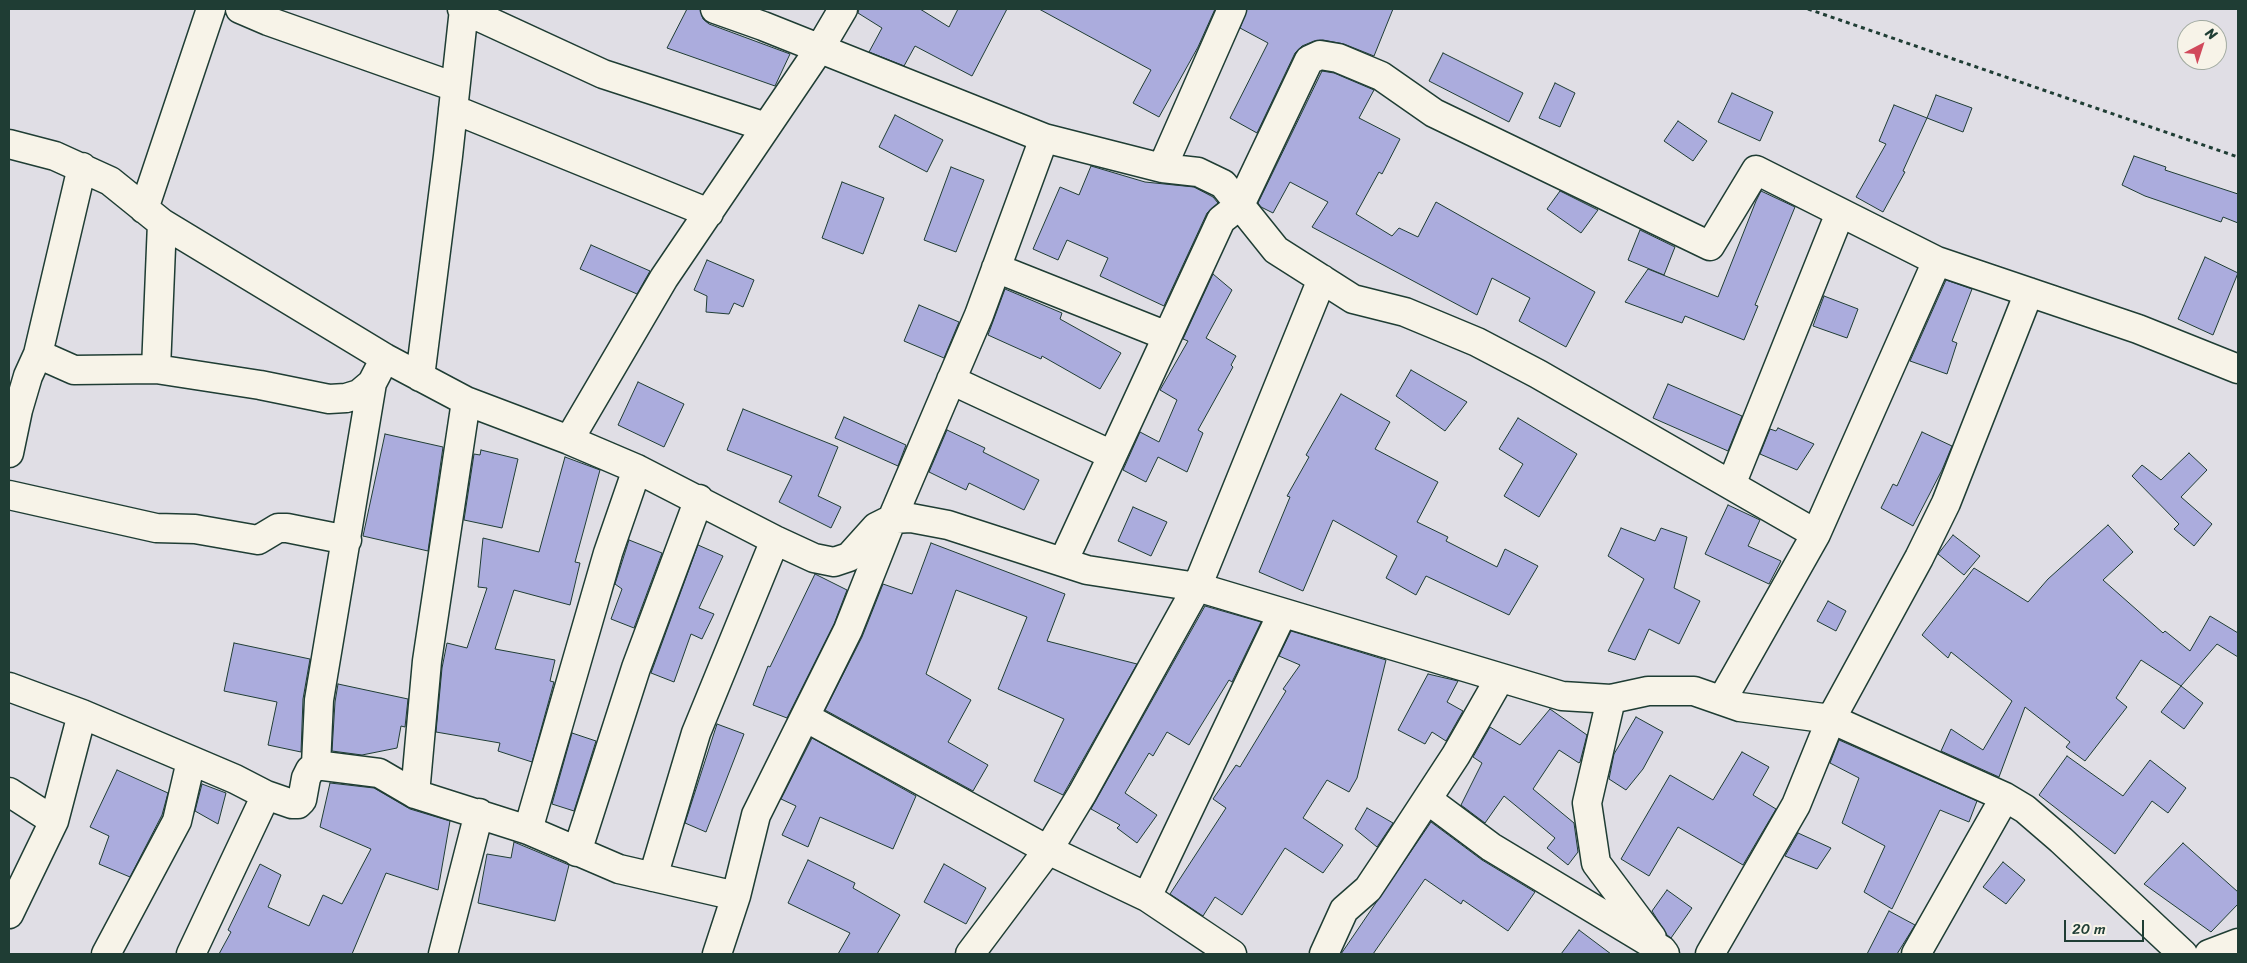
<!DOCTYPE html>
<style>
body{margin:0}
#map{position:relative;width:2247px;height:963px;overflow:hidden;background:#e0dee5;font-family:Sriracha,sans-serif}
canvas{display:block}
.frame{position:absolute;inset:0;border:10px solid #1f3d34;pointer-events:none}
.north{position:absolute;left:2177px;top:20px;width:50px;height:50px;box-sizing:border-box;background:#f7f3e8;border:1px solid #a1aaa0;border-radius:50%;rotate:40deg;font-size:14px;font-weight:700;line-height:20px;text-align:center;color:#1f3d34}
.north::after{content:'';display:block;margin:auto;width:18px;height:22px;background:#d1495b;clip-path:polygon(50% 0,100% 100%,50% 72%,0 100%)}
.scale{position:absolute;left:2064px;top:920px;width:80px;height:22px;box-sizing:border-box;border:2px solid #1f3d34;border-top:0;padding-left:6px;font-size:15px;line-height:18px;white-space:nowrap;color:#1f3d34;-webkit-text-stroke:4px #f7f3e8;paint-order:stroke}
</style>
<div id="map">
<canvas width="2247" height="963"></canvas>
<div class="frame"></div>
<div class="north">N</div>
<div class="scale">20 m</div>
</div>
<script>
const ctx = document.querySelector('canvas').getContext('2d');
ctx.lineJoin = 'round';
function fillPath(path, color) { ctx.fillStyle = color; ctx.fill(path, 'evenodd'); }
const toPath = rows => new Path2D(rows.map(r => 'M' + r).join(''));
function strokePath(path, color, width, dash) { ctx.strokeStyle = color; ctx.lineWidth = width; ctx.lineCap = dash ? 'butt' : 'round'; ctx.setLineDash(dash || []); ctx.stroke(path); }
const building = toPath([
 [687,9,700,9,703,19,709,24,790,54,775,86,667,48,687,9],
 [859,9,920,9,949,27,958,9,1007,9,972,76,915,46,904,66,869,52,882,28,858,13,859,9],
 [1039,9,1215,9,1198,47,1159,117,1133,103,1151,70,1039,9],
 [1247,9,1393,9,1374,56,1344,44,1323,40,1314,41,1302,46,1295,53,1257,133,1230,118,1268,43,1240,28,1247,9],
 [1443,53,1523,93,1509,122,1429,81,1443,53],
 [1322,71,1334,73,1374,90,1359,118,1400,139,1382,174,1379,172,1356,214,1392,236,1399,228,1418,237,1436,202,1595,292,1566,347,1519,321,1530,298,1492,278,1477,315,1312,227,1328,202,1290,182,1273,213,1261,207,1258,203,1322,71],
 [1555,83,1575,93,1560,127,1539,118,1555,83],
 [1732,93,1773,112,1760,141,1718,122,1732,93],
 [1936,95,1972,108,1963,132,1927,118,1936,95],
 [1894,105,1927,118,1903,171,1905,172,1883,212,1856,197,1886,144,1879,141,1894,105],
 [895,115,943,140,927,172,879,147,895,115],
 [1678,121,1707,141,1693,161,1664,141,1678,121],
 [2134,156,2166,167,2165,170,2238,194,2238,223,2223,217,2221,222,2145,196,2122,185,2134,156],
 [1091,166,1145,182,1194,187,1213,197,1218,203,1207,213,1164,306,1100,276,1108,258,1067,240,1058,260,1033,249,1060,187,1079,195,1091,166],
 [951,167,984,180,956,252,924,240,951,167],
 [842,182,884,198,863,254,822,238,842,182],
 [1560,191,1598,210,1581,233,1547,209,1560,191],
 [1761,191,1795,207,1755,305,1758,306,1744,340,1685,316,1682,323,1625,302,1648,269,1718,297,1756,201,1761,191],
 [1640,230,1675,247,1664,275,1628,260,1640,230],
 [591,245,650,271,637,294,580,269,591,245],
 [2205,257,2238,273,2213,335,2178,319,2205,257],
 [707,260,754,280,743,307,734,303,729,314,706,312,707,296,694,290,707,260],
 [1213,274,1232,290,1206,338,1236,356,1231,365,1233,367,1198,430,1203,433,1187,472,1158,457,1146,482,1123,470,1140,432,1159,442,1177,400,1160,390,1188,341,1183,339,1213,274],
 [1946,280,1972,289,1952,341,1957,343,1947,374,1910,361,1946,280],
 [1005,289,1062,313,1060,319,1121,353,1100,389,1042,356,1041,359,988,335,1005,289],
 [1824,296,1858,309,1847,338,1813,326,1824,296],
 [919,305,959,322,944,358,904,341,919,305],
 [1411,370,1467,402,1445,431,1396,396,1411,370],
 [638,382,684,404,664,447,618,425,638,382],
 [1668,384,1742,416,1728,451,1653,418,1668,384],
 [1341,394,1390,422,1375,449,1438,482,1417,522,1448,537,1446,541,1497,567,1505,549,1538,566,1509,615,1426,576,1416,595,1386,578,1397,556,1333,520,1303,591,1259,572,1290,497,1287,496,1309,457,1306,455,1341,394],
 [743,409,838,447,818,496,841,507,831,528,779,502,792,476,727,450,743,409],
 [844,417,906,445,898,466,835,438,844,417],
 [1518,418,1577,454,1539,517,1504,496,1523,464,1499,449,1518,418],
 [1778,428,1814,444,1797,470,1760,454,1770,429,1776,431,1778,428],
 [947,430,985,448,983,452,1039,480,1024,510,969,483,966,490,929,472,947,430],
 [1922,432,1952,446,1942,470,1913,526,1881,508,1893,484,1897,486,1922,432],
 [385,434,443,447,428,551,363,536,385,434],
 [481,450,518,459,502,528,464,520,474,454,480,455,481,450],
 [2189,453,2207,470,2181,497,2212,524,2194,546,2174,529,2179,524,2132,476,2142,465,2161,480,2189,453],
 [565,457,600,470,575,562,580,563,570,605,514,590,495,649,555,660,550,681,554,682,532,762,498,751,500,743,436,732,442,668,447,643,467,648,487,588,478,587,483,538,539,552,565,457],
 [1728,505,1760,520,1748,546,1781,561,1769,584,1705,554,1728,505],
 [1133,507,1167,522,1151,556,1118,541,1133,507],
 [2108,525,2133,552,2103,580,2163,633,2165,631,2190,651,2210,616,2238,633,2238,657,2217,644,2181,686,2141,660,2116,698,2127,707,2085,761,2066,747,2070,742,2025,707,1999,777,1941,751,1951,729,1983,750,2012,701,1951,652,1948,658,1922,635,1974,568,2028,602,2048,579,2108,525],
 [1621,528,1655,541,1661,528,1687,537,1674,588,1700,601,1679,644,1649,629,1635,660,1608,651,1644,579,1608,556,1621,528],
 [1953,535,1980,556,1964,575,1938,554,1953,535],
 [629,540,662,553,634,628,611,619,622,589,615,584,629,540],
 [931,543,1065,594,1047,641,1137,664,1063,795,1034,781,1064,719,998,689,1027,617,956,590,926,674,971,700,948,742,988,765,973,791,825,710,862,637,883,584,912,594,931,543],
 [698,545,723,556,699,608,714,614,702,639,691,634,674,682,651,673,698,545],
 [815,574,847,590,834,624,787,718,753,705,768,666,770,667,815,574],
 [1828,601,1846,611,1836,631,1817,621,1828,601],
 [1205,606,1261,622,1232,682,1229,680,1189,745,1167,732,1153,756,1149,753,1125,793,1157,815,1137,843,1117,828,1120,825,1091,809,1205,606],
 [1291,631,1386,660,1357,778,1349,792,1327,780,1303,818,1343,845,1323,873,1285,848,1242,915,1215,897,1203,916,1170,894,1226,808,1213,799,1236,765,1240,767,1286,691,1283,689,1300,665,1279,656,1291,631],
 [234,643,310,659,303,699,301,752,268,745,277,702,224,691,234,643],
 [1428,674,1458,681,1447,702,1463,711,1446,741,1432,732,1425,744,1398,730,1428,674],
 [338,684,408,699,405,727,401,726,397,748,362,755,332,751,335,702,338,684],
 [2181,686,2203,703,2184,729,2161,712,2181,686],
 [1550,709,1587,735,1580,762,1579,763,1559,750,1533,789,1574,823,1578,852,1568,865,1547,848,1555,838,1504,796,1485,823,1461,805,1482,763,1473,757,1490,727,1520,745,1550,709],
 [1636,717,1663,732,1643,769,1626,790,1609,779,1614,754,1636,717],
 [717,724,744,734,706,832,685,823,717,724],
 [572,733,596,741,574,811,552,804,572,733],
 [812,738,916,796,893,849,820,817,808,847,782,835,796,806,781,799,812,738],
 [1839,740,1977,801,1969,822,1940,810,1892,909,1864,892,1885,846,1842,823,1859,778,1830,763,1839,740],
 [1742,752,1769,767,1753,795,1776,809,1743,865,1678,827,1649,876,1621,859,1670,775,1713,800,1742,752],
 [2067,756,2123,796,2150,760,2186,788,2168,813,2152,801,2115,854,2039,795,2067,756],
 [117,770,168,793,162,815,130,877,99,864,109,836,90,827,117,770],
 [330,783,374,788,410,809,450,821,438,890,386,873,352,954,219,954,231,932,228,930,260,864,281,875,268,907,309,926,323,895,342,904,371,849,320,827,330,783],
 [202,784,226,793,218,824,195,811,202,784],
 [1367,808,1393,823,1377,847,1355,829,1367,808],
 [1431,822,1482,860,1535,892,1508,931,1463,900,1461,904,1425,879,1373,954,1341,954,1431,822],
 [1798,833,1831,848,1817,869,1785,856,1798,833],
 [514,842,569,865,555,921,478,903,487,854,511,858,514,842],
 [2183,843,2238,892,2238,904,2211,932,2144,884,2183,843],
 [808,860,855,883,853,888,900,915,877,954,838,954,850,933,788,903,808,860],
 [2003,862,2025,880,2006,904,1983,887,2003,862],
 [944,864,986,888,966,924,924,902,944,864],
 [1667,890,1692,908,1671,938,1667,935,1652,911,1667,890],
 [1889,911,1915,925,1897,954,1867,954,1889,911],
 [1579,930,1611,954,1561,954,1579,930]
]);
const path = toPath([
 [1808,9,2238,157]
]);
const street = toPath([
 [240,9,268,21,455,87],
 [462,9,603,74,766,127],
 [715,9,763,26,1044,138,1162,168,1198,172,1223,184,1276,250,1353,299,1405,312,1477,342,1538,374,1816,534],
 [453,109,709,213],
 [9,144,55,156,110,181,162,223,385,358,466,401,569,440,637,469,775,540,814,558,834,562,849,557,876,527,892,519,911,518,948,525,1087,570,1197,587,1562,696,1611,699,1648,691,1694,691,1740,707,1831,719,2005,797,2025,809,2061,840,2183,954],
 [1162,168,1232,9],
 [144,209,211,9],
 [996,268,1167,336],
 [38,354,82,167],
 [156,369,162,223],
 [420,377,448,156,464,9],
 [951,380,1112,455],
 [569,440,664,278,820,48,843,9],
 [9,453,18,410,28,376,38,354,74,370,156,369,260,385,329,399,346,398,359,394,372,383,385,358],
 [1731,485,1840,213],
 [9,495,156,528,195,529,258,540,278,528,287,528,347,540],
 [1063,562,1221,220,1240,205,1309,60,1320,55,1338,58,1381,76,1434,113,1710,246,1756,170,1937,261,2138,329,2238,369],
 [9,687,82,714,235,779,266,795,292,804,298,804,302,800,306,778,310,770,316,765,379,773,415,794,528,830,619,869,736,896],
 [1611,699,1587,803,1596,863,1652,938],
 [1722,700,1816,534,1937,261],
 [805,717,1048,850,1147,897,1232,954],
 [316,765,319,700,372,383],
 [9,792,54,821],
 [415,794,427,661,466,401],
 [1428,800,1491,847,1662,950,1665,954],
 [528,830,608,553,637,469],
 [577,852,636,668,699,499],
 [653,877,696,733,775,540],
 [1147,897,1282,614],
 [9,914,54,821,82,714],
 [106,954,177,821,191,761],
 [191,954,266,795],
 [443,954,479,813],
 [717,954,736,896,756,815,848,630,892,519,979,315,1044,138],
 [970,954,1048,850,1082,794,1197,587,1322,279],
 [1324,954,1344,910,1368,889,1384,865,1456,755,1500,678],
 [1710,954,1796,805,1831,719,1919,558,1946,503,2029,292],
 [1916,954,2005,797],
 [2209,954,2238,943]
]);
fillPath(building, '#abacdd');
strokePath(building, '#1f3d34', 1);
strokePath(street, '#1f3d34', 31);
strokePath(path, '#1f3d34', 3, [4, 4]);
strokePath(street, '#f7f3e8', 28);
</script>
